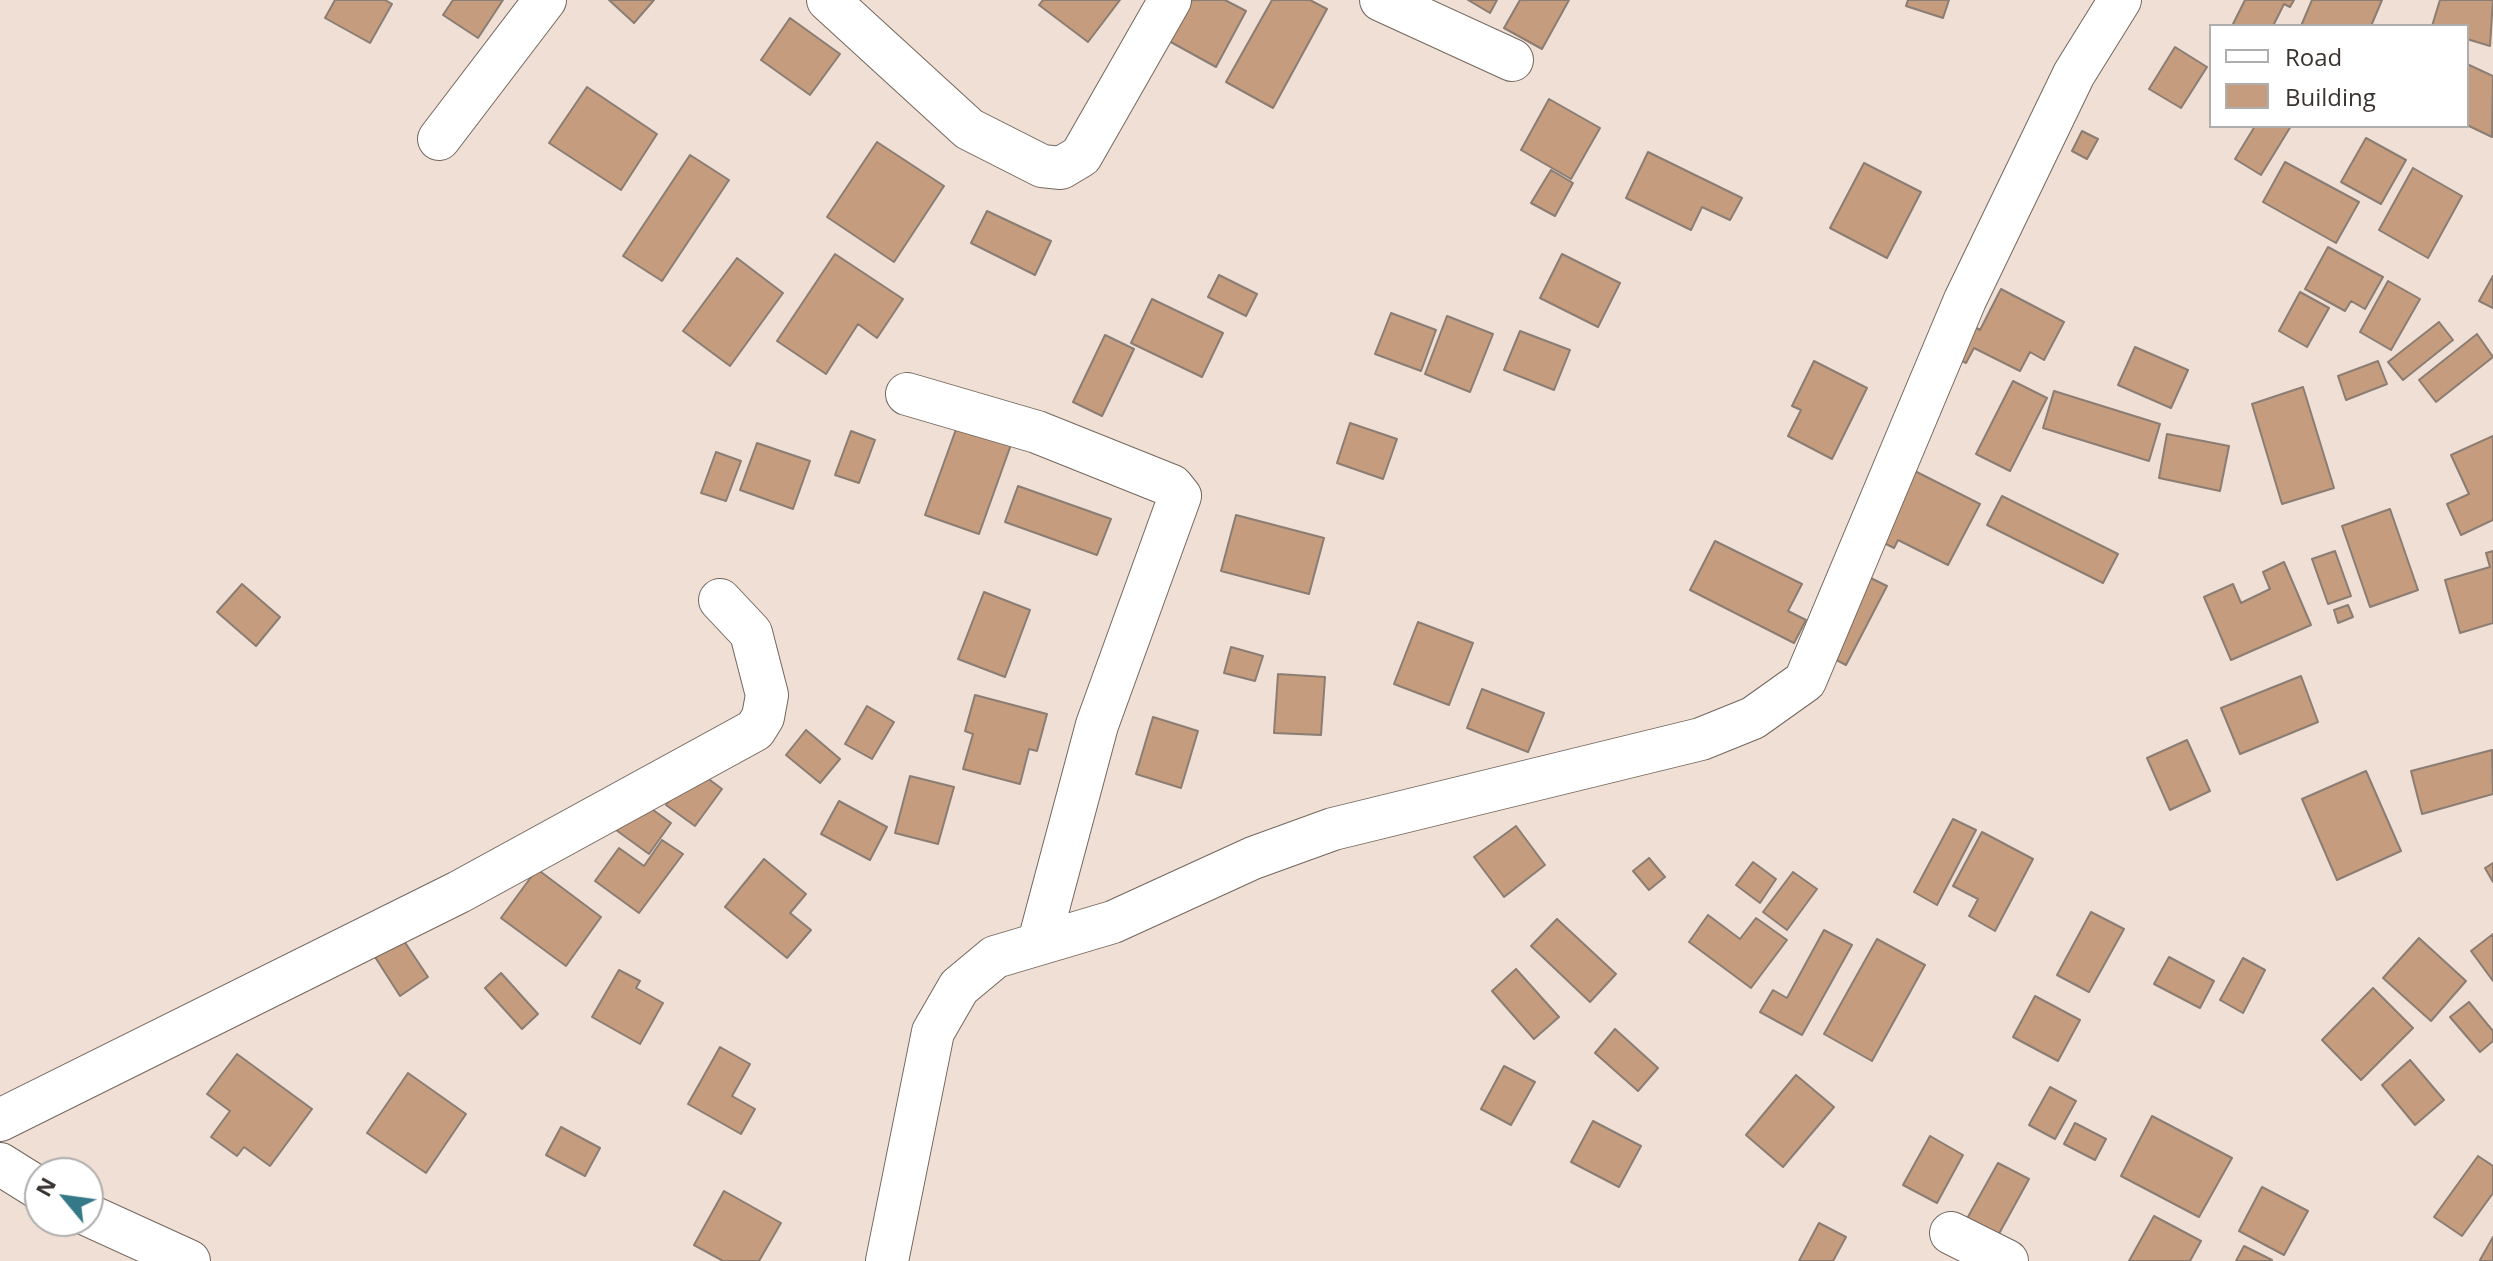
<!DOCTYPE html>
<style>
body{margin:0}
#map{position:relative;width:2493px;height:1261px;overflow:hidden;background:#efdfd4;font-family:"Open Sans",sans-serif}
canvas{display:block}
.legend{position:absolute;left:2209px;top:24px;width:260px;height:104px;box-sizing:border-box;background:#fff;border:2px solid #b0aeac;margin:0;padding:10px 14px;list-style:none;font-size:24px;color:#3a3430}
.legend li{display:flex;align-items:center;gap:16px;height:40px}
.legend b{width:40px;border:2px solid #b0aeac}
.north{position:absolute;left:24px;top:1157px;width:80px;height:80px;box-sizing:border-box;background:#fff;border:2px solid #b0aeac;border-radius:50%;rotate:299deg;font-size:22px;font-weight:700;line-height:32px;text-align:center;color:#3a3430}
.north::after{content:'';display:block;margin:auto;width:28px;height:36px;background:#357988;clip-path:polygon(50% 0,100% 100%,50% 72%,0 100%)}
</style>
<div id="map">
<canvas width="2493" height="1261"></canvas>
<ul class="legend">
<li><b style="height:10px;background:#fff"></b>Road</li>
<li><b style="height:22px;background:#c59c7d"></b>Building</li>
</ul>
<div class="north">N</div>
</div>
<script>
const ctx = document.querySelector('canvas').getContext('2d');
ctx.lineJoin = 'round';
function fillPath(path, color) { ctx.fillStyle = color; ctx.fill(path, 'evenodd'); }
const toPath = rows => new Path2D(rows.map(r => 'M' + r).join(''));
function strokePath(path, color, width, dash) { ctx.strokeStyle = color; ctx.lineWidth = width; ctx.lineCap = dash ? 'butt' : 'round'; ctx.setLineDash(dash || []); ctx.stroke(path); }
const building = toPath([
 [335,0,385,0,392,4,370,43,325,18,335,0],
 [453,0,503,0,478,38,443,15,453,0],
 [609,0,654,0,634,23,609,0],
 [1043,0,1120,0,1088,42,1039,5,1043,0],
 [1192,0,1225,0,1246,11,1216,67,1169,41,1192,0],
 [1272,0,1310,0,1327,9,1273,108,1226,82,1272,0],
 [1468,0,1497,0,1490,13,1468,0],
 [1520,0,1569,0,1542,49,1504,28,1520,0],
 [1908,0,1949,0,1943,18,1906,6,1908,0],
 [2245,0,2294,0,2290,7,2284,4,2273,26,2232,26,2245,0],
 [2312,0,2382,0,2371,26,2301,26,2312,0],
 [2440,0,2493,0,2490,46,2467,39,2467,26,2432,26,2440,0],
 [790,18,840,54,810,95,761,60,790,18],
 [2175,47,2207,67,2181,108,2149,89,2175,47],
 [2467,64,2493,76,2492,137,2467,125,2467,64],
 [587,87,657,134,621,190,549,143,587,87],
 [1549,99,1600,128,1571,179,1521,150,1549,99],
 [2255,126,2291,126,2261,175,2235,159,2255,126],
 [2082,131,2098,139,2087,159,2072,151,2082,131],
 [2366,138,2406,160,2381,204,2341,182,2366,138],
 [877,142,944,186,894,262,827,217,877,142],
 [1648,152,1742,198,1730,220,1702,207,1691,230,1626,198,1648,152],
 [690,155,729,180,662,281,623,256,690,155],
 [2285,162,2359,202,2336,243,2263,202,2285,162],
 [1864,163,1921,192,1887,258,1830,228,1864,163],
 [2413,168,2462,196,2428,258,2379,230,2413,168],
 [1551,170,1573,183,1555,216,1531,203,1551,170],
 [987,211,1051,241,1035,275,971,243,987,211],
 [2328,247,2383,277,2365,309,2351,301,2345,311,2305,289,2328,247],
 [835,254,903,299,877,338,858,324,826,374,777,341,835,254],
 [1562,254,1620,283,1598,327,1540,298,1562,254],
 [737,258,783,293,730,366,683,331,737,258],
 [1219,275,1257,294,1246,316,1208,297,1219,275],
 [2493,276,2493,308,2479,301,2493,276],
 [2388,281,2420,299,2391,350,2360,332,2388,281],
 [2001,289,2064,322,2044,360,2030,352,2020,371,1974,348,1966,363,1941,350,1958,318,1980,330,2001,289],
 [2300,292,2329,308,2307,347,2279,331,2300,292],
 [1152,299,1223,333,1202,377,1131,343,1152,299],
 [1391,313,1436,330,1421,371,1375,354,1391,313],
 [1447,316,1493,334,1470,392,1425,374,1447,316],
 [2439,322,2453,340,2403,380,2388,362,2439,322],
 [1520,331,1570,350,1554,390,1504,370,1520,331],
 [2477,334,2493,357,2436,402,2419,380,2477,334],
 [1105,335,1134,349,1102,416,1073,402,1105,335],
 [2135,347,2188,370,2171,408,2118,385,2135,347],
 [1814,361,1867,388,1832,459,1788,436,1801,410,1792,406,1814,361],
 [2378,361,2387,384,2346,400,2338,376,2378,361],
 [2013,381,2047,398,2010,471,1976,454,2013,381],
 [2303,387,2334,488,2282,504,2252,404,2303,387],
 [2054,391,2160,424,2149,461,2043,428,2054,391],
 [959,421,1013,439,979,534,925,515,959,421],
 [1350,423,1397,439,1383,479,1337,463,1350,423],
 [851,431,875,440,859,483,835,475,851,431],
 [2167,434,2229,446,2220,491,2159,478,2167,434],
 [2493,436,2493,520,2461,535,2447,504,2469,494,2451,455,2493,436],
 [757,443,810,461,793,509,740,490,757,443],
 [716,452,741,461,726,501,701,493,716,452],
 [1897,462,1980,504,1948,565,1898,540,1894,548,1862,532,1897,462],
 [1018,486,1111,519,1097,555,1005,522,1018,486],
 [2002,496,2118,554,2103,583,1987,525,2002,496],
 [2390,509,2418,590,2370,607,2342,526,2390,509],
 [1236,515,1324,538,1309,594,1221,571,1236,515],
 [1715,541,1802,584,1788,611,1806,620,1794,643,1690,590,1715,541],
 [2335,551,2351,596,2328,604,2312,559,2335,551],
 [2493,551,2493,623,2460,633,2445,580,2490,567,2486,553,2493,551],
 [2284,562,2311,625,2231,660,2204,597,2233,584,2241,603,2270,589,2263,572,2284,562],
 [1848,567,1887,586,1846,665,1808,645,1848,567],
 [242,584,280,617,256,646,217,612,242,584],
 [984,592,1030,610,1005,677,958,659,984,592],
 [2348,605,2353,617,2338,623,2334,610,2348,605],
 [1418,622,1473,643,1449,705,1394,684,1418,622],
 [1231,647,1263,656,1255,681,1224,673,1231,647],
 [1278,674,1325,677,1321,735,1274,733,1278,674],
 [2301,676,2318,722,2240,754,2221,708,2301,676],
 [1482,689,1544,713,1528,752,1467,728,1482,689],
 [975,695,1047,714,1037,751,1029,749,1020,784,963,769,973,734,965,731,975,695],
 [867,706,894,722,872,759,845,744,867,706],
 [1153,717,1198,731,1181,788,1136,774,1153,717],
 [806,730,840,759,820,783,786,755,806,730],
 [2187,740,2210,791,2170,810,2147,758,2187,740],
 [2492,750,2493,794,2422,814,2411,771,2492,750],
 [694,768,722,789,695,826,666,805,694,768],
 [2366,771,2401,851,2337,880,2302,799,2366,771],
 [910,776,954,787,938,844,895,833,910,776],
 [638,799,671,823,649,854,616,830,638,799],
 [839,801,887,827,870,860,821,834,839,801],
 [1953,819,1976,830,1937,905,1914,892,1953,819],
 [1516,826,1545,865,1504,897,1474,857,1516,826],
 [1982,832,2033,859,1995,931,1969,916,1978,899,1953,886,1982,832],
 [662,840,683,854,639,913,595,881,619,848,644,866,662,840],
 [1649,858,1665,877,1649,890,1633,871,1649,858],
 [764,859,806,894,790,913,811,930,787,958,725,907,764,859],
 [1753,862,1776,879,1760,903,1736,885,1753,862],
 [2493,863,2493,882,2485,868,2493,863],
 [537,869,601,917,566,966,501,918,537,869],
 [1793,872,1817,889,1787,930,1763,912,1793,872],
 [2091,912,2124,929,2089,992,2057,975,2091,912],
 [1708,915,1740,939,1756,918,1787,940,1751,988,1689,942,1708,915],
 [1557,919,1616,974,1590,1002,1531,946,1557,919],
 [396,929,428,977,400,996,368,946,396,929],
 [1824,930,1852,945,1802,1035,1760,1012,1773,990,1787,998,1824,930],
 [2493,934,2493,981,2471,951,2493,934],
 [2419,938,2466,981,2431,1021,2383,978,2419,938],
 [1877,939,1925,965,1872,1061,1824,1034,1877,939],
 [2169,957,2214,981,2200,1008,2154,984,2169,957],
 [2243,958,2265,970,2243,1013,2220,1000,2243,958],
 [1516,969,1559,1017,1534,1039,1492,991,1516,969],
 [619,970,640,981,636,988,663,1003,640,1044,592,1017,619,970],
 [501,973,538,1014,522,1029,485,988,501,973],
 [2373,988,2413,1028,2361,1080,2322,1040,2373,988],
 [2035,996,2080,1020,2058,1061,2013,1037,2035,996],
 [2469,1002,2493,1031,2493,1041,2480,1052,2450,1017,2469,1002],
 [1615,1029,1658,1068,1638,1091,1595,1053,1615,1029],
 [720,1047,750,1064,732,1096,755,1109,741,1134,688,1104,720,1047],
 [237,1054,312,1109,270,1166,244,1147,237,1156,211,1137,230,1111,207,1094,237,1054],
 [2410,1060,2444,1100,2415,1125,2382,1085,2410,1060],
 [1504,1066,1535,1082,1511,1125,1481,1109,1504,1066],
 [408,1073,466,1114,426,1173,367,1133,408,1073],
 [1796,1075,1834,1107,1783,1167,1746,1135,1796,1075],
 [2050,1087,2076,1101,2055,1139,2029,1125,2050,1087],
 [2152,1116,2232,1158,2199,1217,2121,1176,2152,1116],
 [1593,1121,1641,1146,1619,1187,1571,1162,1593,1121],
 [2075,1123,2106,1139,2095,1160,2064,1144,2075,1123],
 [561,1127,600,1148,585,1176,546,1155,561,1127],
 [1930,1136,1963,1155,1937,1203,1903,1185,1930,1136],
 [2478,1156,2493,1166,2493,1193,2462,1236,2434,1217,2478,1156],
 [1998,1163,2029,1179,1995,1241,1964,1224,1998,1163],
 [2262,1187,2308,1211,2284,1255,2239,1231,2262,1187],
 [724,1191,781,1223,759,1261,723,1261,694,1245,724,1191],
 [2154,1216,2201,1241,2190,1261,2129,1261,2154,1216],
 [1819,1223,1846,1237,1833,1261,1799,1261,1819,1223],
 [2493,1237,2493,1261,2482,1261,2480,1260,2493,1237],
 [2244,1246,2272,1260,2271,1261,2236,1261,2244,1246]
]);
const minor = toPath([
 [828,0,969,129,1042,166,1061,168,1081,156,1170,0],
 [1381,0,1512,60],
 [439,139,545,0],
 [907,394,1037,432,1172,486,1180,496,1097,725,1039,942],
 [0,1120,459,892,755,730,763,717,767,695,751,633,720,600],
 [0,1164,40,1189],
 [88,1215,189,1261],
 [1951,1233,2007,1261],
 [887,1261,933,1032,959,987,995,957,1113,922,1253,858,1333,829,1701,739,1753,718,1805,681,1965,300,2074,74,2120,0]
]);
fillPath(building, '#c59c7d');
strokePath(building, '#8b7d73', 2);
strokePath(minor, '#74675d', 44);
strokePath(minor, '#fff', 42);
</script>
